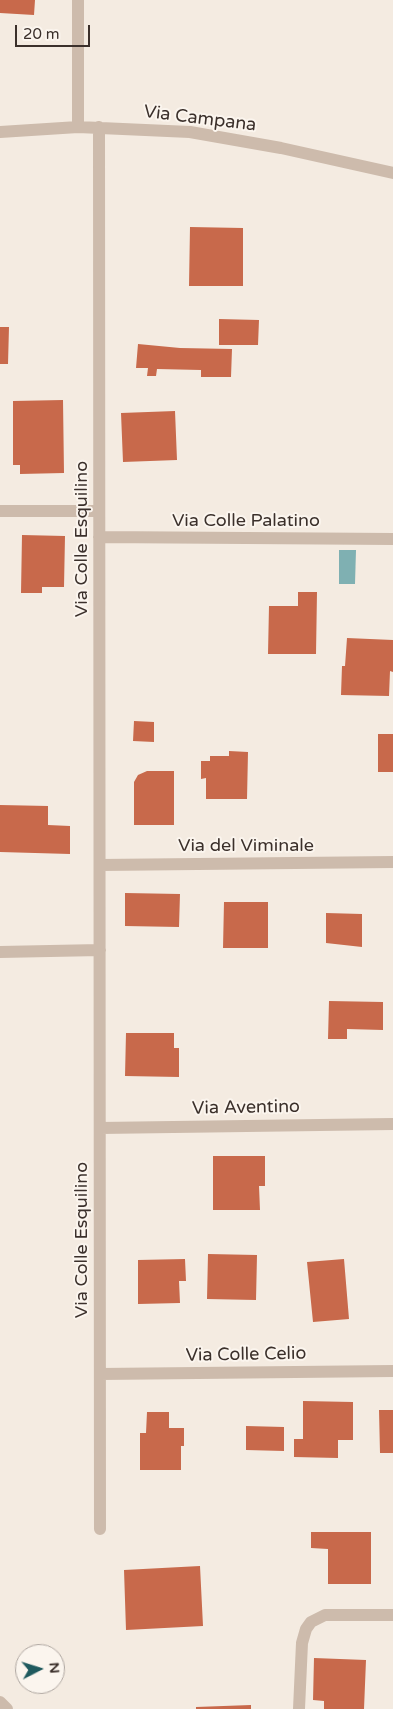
<!DOCTYPE html>
<style>
body{margin:0}
#map{position:relative;width:393px;height:1709px;overflow:hidden;background:#f4ebe1;font-family:"Varela Round",sans-serif}
canvas{display:block}
.north{position:absolute;left:15px;top:1644px;width:50px;height:50px;box-sizing:border-box;background:#fbf5ee;border:1px solid #aea6a0;border-radius:50%;rotate:85deg;font-size:14px;font-weight:700;line-height:20px;text-align:center;color:#3b302b}
.north::after{content:'';display:block;margin:auto;width:18px;height:22px;background:#1f5a5e;clip-path:polygon(50% 0,100% 100%,50% 72%,0 100%)}
.scale{position:absolute;left:15px;top:25px;width:75px;height:22px;box-sizing:border-box;border:2px solid #3b302b;border-top:0;padding-left:6px;font-size:15px;line-height:18px;white-space:nowrap;color:#3b302b;-webkit-text-stroke:4px #fbf5ee;paint-order:stroke}
</style>
<div id="map">
<canvas width="393" height="1709"></canvas>
<div class="north">N</div>
<div class="scale">20 m</div>
</div>
<script>
const ctx = document.querySelector('canvas').getContext('2d');
ctx.lineJoin = 'round';
function fillPath(path, color) { ctx.fillStyle = color; ctx.fill(path, 'evenodd'); }
const toPath = rows => new Path2D(rows.map(r => 'M' + r).join(''));
function strokePath(path, color, width, dash) { ctx.strokeStyle = color; ctx.lineWidth = width; ctx.lineCap = dash ? 'butt' : 'round'; ctx.setLineDash(dash || []); ctx.stroke(path); }
function drawText(font, color, halo, rows, align = 'center') {
  ctx.font = font + ' "Varela Round",sans-serif'; ctx.lineWidth = 4; ctx.setLineDash([]); ctx.textBaseline = 'middle'; ctx.strokeStyle = halo; ctx.fillStyle = color; for (const [text, x, y, turn = 0] of rows) {
    ctx.save(); ctx.translate(x, y); ctx.rotate((+turn || 0) * Math.PI / 180); ctx.textAlign = isNaN(turn) ? turn : align; if (halo) ctx.strokeText(text, 0, 0); ctx.fillText(text, 0, 0); ctx.restore();
  }
}
const water = toPath([
 [339,550,356,550,355,584,339,584]
]);
const building = toPath([
 [0,0,35,0,34,15,0,13],
 [190,227,243,228,243,286,189,286],
 [219,319,259,320,258,345,219,345],
 [0,327,9,327,8,364,0,364],
 [138,344,180,348,232,349,231,377,201,377,201,370,157,369,156,376,147,376,148,368,136,368],
 [63,400,64,473,20,474,20,465,13,465,13,401],
 [175,411,177,460,123,462,121,413],
 [22,535,65,536,64,587,42,587,42,593,21,593],
 [298,592,317,592,316,654,268,654,269,606,298,606],
 [347,638,393,640,393,672,390,671,389,696,341,695,342,666,345,666],
 [134,721,154,722,154,742,133,741],
 [378,734,393,734,393,772,378,772],
 [229,751,248,752,247,799,206,799,206,778,201,779,201,761,210,761,210,756,229,756],
 [147,771,174,771,174,825,134,825,134,782,138,775],
 [0,805,48,806,48,825,70,826,70,854,0,852],
 [125,893,180,894,179,927,125,926],
 [224,902,268,902,268,948,223,948],
 [326,913,362,914,362,947,326,943],
 [329,1001,383,1002,383,1030,347,1029,347,1039,328,1039],
 [126,1033,174,1033,174,1048,179,1048,179,1077,125,1076],
 [213,1156,265,1156,265,1186,259,1186,260,1210,213,1210],
 [208,1254,257,1255,256,1300,207,1299],
 [185,1259,186,1281,179,1281,180,1303,138,1304,138,1260],
 [344,1259,349,1319,313,1322,307,1262],
 [303,1401,353,1402,353,1440,338,1440,338,1458,294,1457,294,1439,303,1439],
 [379,1410,393,1410,393,1453,380,1453],
 [147,1412,169,1412,169,1428,184,1428,184,1446,181,1446,181,1470,140,1470,140,1433,146,1433],
 [246,1426,284,1427,284,1451,246,1450],
 [311,1532,371,1532,371,1584,328,1584,328,1549,311,1548],
 [200,1566,203,1626,126,1630,124,1570],
 [314,1658,366,1660,364,1709,324,1709,324,1701,313,1700],
 [251,1705,251,1709,196,1709,196,1707]
]);
const street = toPath([
 [78,127,78,0],
 [99,127,100,1529],
 [0,132,78,127,190,132,281,148,393,173],
 [0,511,99,511],
 [99,537,393,539],
 [100,865,393,862],
 [0,952,100,950],
 [100,1128,393,1124],
 [100,1374,393,1371],
 [0,1702,7,1709],
 [299,1709,302,1643,306,1629,311,1622,325,1615,393,1615]
]);
const streetNames = [
 ["Via Campana",200,119,7],
 ["Via Colle Palatino",246,521],
 ["Via Colle Esquilino",82,539,-90],
 ["Via del Viminale",246,846],
 ["Via Aventino",246,1108,-1],
 ["Via Colle Esquilino",82,1240,-90],
 ["Via Colle Celio",246,1355,-1]
];
fillPath(water, '#7fb0b2');
fillPath(building, '#c8694b');
strokePath(street, '#cdbbac', 12);
drawText('18px', '#3b302b', '#fbf5ee', streetNames);
</script>
